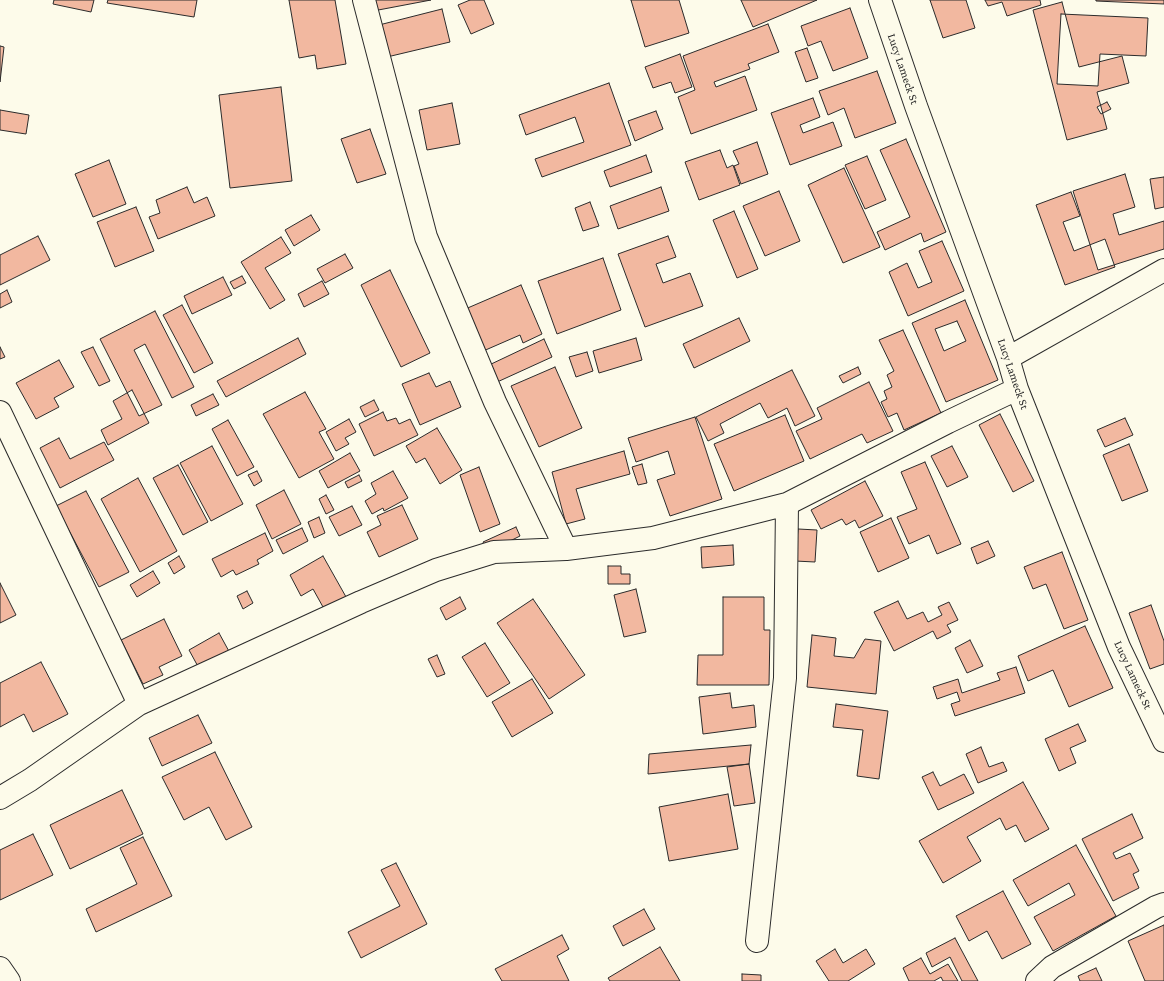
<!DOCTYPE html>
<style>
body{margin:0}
canvas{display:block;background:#fdfbea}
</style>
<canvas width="1164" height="981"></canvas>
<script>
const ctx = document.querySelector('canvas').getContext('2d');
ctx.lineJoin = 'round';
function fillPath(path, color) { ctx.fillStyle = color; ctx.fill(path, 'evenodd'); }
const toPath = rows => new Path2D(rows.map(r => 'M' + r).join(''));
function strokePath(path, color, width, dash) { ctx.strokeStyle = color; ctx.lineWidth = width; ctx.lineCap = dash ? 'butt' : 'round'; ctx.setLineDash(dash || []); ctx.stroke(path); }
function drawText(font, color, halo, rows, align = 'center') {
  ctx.font = font + ' "Crimson Pro",serif'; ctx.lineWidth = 3; ctx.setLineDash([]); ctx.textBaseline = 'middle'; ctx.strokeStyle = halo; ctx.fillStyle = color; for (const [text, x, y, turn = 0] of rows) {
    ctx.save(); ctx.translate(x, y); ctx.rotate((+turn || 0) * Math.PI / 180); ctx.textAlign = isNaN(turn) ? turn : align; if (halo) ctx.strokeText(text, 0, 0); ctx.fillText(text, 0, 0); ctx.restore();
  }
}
const building = toPath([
 [54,0,94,0,91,12,53,4,54,0],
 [108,0,197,0,194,17,107,3,108,0],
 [289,0,335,0,346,64,317,69,315,55,299,58,289,0],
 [371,0,431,0,373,11,371,0],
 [470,0,484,0,494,24,471,34,458,5,470,0],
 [631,0,679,0,689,33,645,47,631,0],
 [741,0,817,0,753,27,741,0],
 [930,0,966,0,975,28,943,38,930,0],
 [985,0,1040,0,1041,5,1007,16,1002,2,988,6,985,0],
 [1096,0,1164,0,1164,4,1096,1,1096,0],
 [1062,2,1079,67,1122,56,1129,83,1097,92,1107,129,1067,140,1033,10,1062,2],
 [850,8,868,58,833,71,821,41,808,46,801,26,850,8],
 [442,9,450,42,387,57,379,25,442,9],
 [1061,14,1148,18,1146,56,1100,54,1098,86,1057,84,1061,14],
 [768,24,779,52,748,64,750,69,714,82,716,87,745,76,757,110,691,134,678,97,695,90,683,56,768,24],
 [0,46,4,47,0,82,0,46],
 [807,48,818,78,806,82,795,52,807,48],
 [680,54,692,87,675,93,671,82,653,88,645,67,680,54],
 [877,71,896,123,855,138,844,108,828,115,819,91,877,71],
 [609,83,631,145,542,177,535,159,584,142,575,117,526,135,519,115,609,83],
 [281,87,292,181,230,188,219,95,281,87],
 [813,98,820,117,800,125,803,133,833,122,842,146,790,165,771,113,813,98],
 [1107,102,1111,109,1101,114,1097,107,1107,102],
 [452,103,460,144,427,150,419,110,452,103],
 [0,110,29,115,26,134,0,130,0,110],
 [656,111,663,129,635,141,628,121,656,111],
 [370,129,386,174,357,183,341,139,370,129],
 [906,139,946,232,924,242,921,233,885,250,877,232,910,217,880,150,906,139],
 [757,142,768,174,741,184,734,166,739,164,733,151,757,142],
 [720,150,727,168,733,165,740,185,699,200,685,162,720,150],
 [646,155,652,172,610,187,604,171,646,155],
 [867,156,886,200,865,209,845,165,867,156],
 [109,160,126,204,93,217,75,174,109,160],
 [844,168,880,247,843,263,808,185,844,168],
 [1125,174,1135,207,1113,214,1119,235,1164,221,1164,249,1098,270,1073,191,1125,174],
 [1164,177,1164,207,1155,209,1150,179,1164,177],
 [187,187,194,203,207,197,215,216,158,239,149,217,160,213,156,200,187,187],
 [661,187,669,211,618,229,610,206,661,187],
 [779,191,800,241,765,256,743,206,779,191],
 [1071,192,1080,216,1063,222,1074,251,1105,239,1115,267,1065,285,1036,205,1071,192],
 [590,202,599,226,583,231,575,208,590,202],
 [136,207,154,251,115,267,97,222,136,207],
 [734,211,758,269,737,278,713,220,734,211],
 [311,215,320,230,294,246,285,230,311,215],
 [38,236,50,260,0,285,0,255,38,236],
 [668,236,676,257,656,264,663,283,690,273,703,306,645,327,618,254,668,236],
 [281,237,291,253,265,268,285,300,270,309,241,262,281,237],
 [942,241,964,291,908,316,889,272,907,263,918,288,932,282,919,251,942,241],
 [345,254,353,268,325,283,317,269,345,254],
 [603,258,621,310,557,334,538,281,603,258],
 [390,270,430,353,401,367,361,285,390,270],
 [242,276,246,283,234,289,230,282,242,276],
 [223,277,232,295,192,314,184,296,223,277],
 [322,281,329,294,304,307,298,294,322,281],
 [521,285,542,334,523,343,520,335,481,352,463,310,521,285],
 [7,290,12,302,0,308,0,294,7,290],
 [965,300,998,380,946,402,912,323,965,300],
 [957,321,966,341,944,351,935,329,957,321],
 [182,305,213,363,194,373,163,315,182,305],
 [155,311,194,387,172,398,145,344,134,350,162,405,139,416,100,339,155,311],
 [739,318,750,341,694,368,683,344,739,318],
 [903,330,941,413,904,430,897,413,888,417,881,402,887,399,884,391,892,387,887,375,894,371,879,340,903,330],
 [298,338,306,354,226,397,217,381,298,338],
 [636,338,642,360,599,373,593,351,636,338],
 [544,339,552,357,495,383,487,366,544,339],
 [0,347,5,357,0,359,0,347],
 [93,347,110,381,99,386,81,352,93,347],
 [587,352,593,371,576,377,569,357,587,352],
 [59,360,74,387,54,398,59,407,36,419,16,383,59,360],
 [555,367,582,428,539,447,511,386,555,367],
 [858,367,861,374,843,383,839,376,858,367],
 [792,370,815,416,795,426,787,408,768,418,760,403,720,424,724,433,708,441,696,417,792,370],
 [429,373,436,387,450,381,461,407,420,425,402,384,429,373],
 [869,382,893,431,867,443,862,434,810,459,796,431,822,419,817,408,869,382],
 [132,390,149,423,108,445,101,430,122,419,113,401,132,390],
 [305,392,326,429,319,432,334,459,299,478,263,414,305,392],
 [213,394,219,405,196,416,191,405,213,394],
 [374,400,379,410,365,417,360,407,374,400],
 [383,412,387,421,396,418,399,424,410,419,418,435,374,456,359,424,383,412],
 [1000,414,1034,481,1013,492,979,425,1000,414],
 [785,415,804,461,734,491,714,444,785,415],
 [695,417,722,499,670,516,657,480,675,474,668,451,636,462,628,438,695,417],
 [1125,418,1133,435,1105,447,1097,430,1125,418],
 [349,419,356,432,345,438,349,444,336,451,326,432,349,419],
 [228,420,254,467,237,476,212,429,228,420],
 [437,428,462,470,440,484,425,458,416,463,406,446,437,428],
 [59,438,70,459,104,442,114,460,60,488,40,448,59,438],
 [1129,444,1148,491,1122,501,1103,455,1129,444],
 [212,446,243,504,211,521,180,463,212,446],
 [952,446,968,477,947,487,931,456,952,446],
 [624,451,630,474,576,489,585,519,566,524,552,472,624,451],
 [350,453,360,471,328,488,319,471,350,453],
 [925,462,961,544,937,554,929,535,909,544,897,517,917,509,901,472,925,462],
 [642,464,647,483,638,485,632,467,642,464],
 [178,465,208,522,183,535,153,478,178,465],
 [479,467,500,524,480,532,460,475,479,467],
 [257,471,262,481,254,486,248,475,257,471],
 [393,471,408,498,384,511,383,508,372,514,365,501,376,494,371,483,393,471],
 [359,475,362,481,348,488,345,482,359,475],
 [138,478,177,551,140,572,101,499,138,478],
 [865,481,883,516,859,528,855,520,846,525,842,519,821,529,811,510,865,481],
 [284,490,301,524,272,539,256,505,284,490],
 [86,491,129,572,99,587,56,506,86,491],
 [326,495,334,510,326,514,319,499,326,495],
 [402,505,418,539,379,557,367,532,381,525,377,516,402,505],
 [352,506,362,525,339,536,329,517,352,506],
 [319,517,325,533,314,538,308,522,319,517],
 [891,518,909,558,878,572,860,532,891,518],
 [516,527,520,536,488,552,483,542,516,527],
 [302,528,308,541,283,554,276,540,302,528],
 [798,529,817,530,815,562,795,561,798,529],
 [265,533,273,551,257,560,259,564,236,575,233,570,221,577,212,559,265,533],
 [988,541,995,556,977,564,971,548,988,541],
 [733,545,734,565,702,568,701,547,733,545],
 [1062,552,1088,620,1064,629,1046,584,1033,589,1024,567,1062,552],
 [179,556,185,567,174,574,168,563,179,556],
 [323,556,350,604,328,616,313,589,301,596,290,575,323,556],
 [608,566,621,566,621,574,630,574,630,584,608,584,608,566],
 [153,571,160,583,137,597,130,585,153,571],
 [0,583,16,615,0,623,0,583],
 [636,589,646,632,624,637,614,595,636,589],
 [247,591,253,603,243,609,237,596,247,591],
 [460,597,466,609,446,620,440,608,460,597],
 [723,597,764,597,764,630,770,630,769,685,697,685,698,655,723,655,723,597],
 [533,599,585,675,549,699,497,623,533,599],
 [898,601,907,619,923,612,928,622,942,615,938,607,949,602,958,620,947,625,951,632,937,639,933,631,894,651,874,612,898,601],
 [1151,605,1164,641,1164,664,1150,669,1129,613,1151,605],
 [164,619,182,656,159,667,163,675,143,684,121,640,164,619],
 [1085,626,1113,688,1069,707,1053,670,1028,681,1018,656,1085,626],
 [219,633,231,655,201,672,189,650,219,633],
 [812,635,836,638,834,656,854,658,865,639,881,641,876,694,807,687,812,635],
 [970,640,983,666,967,673,955,648,970,640],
 [485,643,510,683,487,697,462,657,485,643],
 [437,655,445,674,437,677,428,659,437,655],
 [41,662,68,714,33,732,24,714,0,727,0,683,41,662],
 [1016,667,1025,693,955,716,951,704,960,701,957,692,937,699,933,687,958,679,962,693,1000,680,997,673,1016,667],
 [532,679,553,713,512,737,492,702,532,679],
 [730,693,732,708,754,705,756,727,703,734,699,697,730,693],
 [836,704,888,711,879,779,857,776,863,730,833,727,836,704],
 [198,715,212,743,162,766,149,738,198,715],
 [1078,724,1086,741,1070,748,1076,763,1059,771,1045,739,1078,724],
 [751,745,749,764,648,774,649,754,751,745],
 [981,747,989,767,1003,762,1007,771,978,783,966,754,981,747],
 [215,752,252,827,226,840,209,807,184,820,162,777,215,752],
 [749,764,755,803,734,806,727,767,749,764],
 [933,772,940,786,964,774,974,793,938,810,922,777,933,772],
 [1023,782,1049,829,1025,842,1016,825,1006,830,1000,818,967,837,981,861,943,883,919,841,1023,782],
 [122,790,143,834,70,869,50,825,122,790],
 [728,794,738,849,669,861,659,807,728,794],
 [1132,814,1143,838,1113,853,1116,859,1130,853,1139,871,1133,874,1139,888,1113,901,1082,839,1132,814],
 [33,834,53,875,0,900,0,850,33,834],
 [143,837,172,896,96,932,86,909,137,884,120,848,143,837],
 [1076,845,1116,916,1053,951,1034,917,1075,895,1069,883,1028,906,1013,880,1076,845],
 [396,863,427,924,361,958,348,932,400,906,381,870,396,863],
 [1003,891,1031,944,1002,959,987,931,969,941,956,916,1003,891],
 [644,909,655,929,623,946,613,926,644,909],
 [1164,925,1164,981,1145,981,1128,941,1164,925],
 [562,935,569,949,557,956,569,981,502,981,495,969,562,935],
 [955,938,978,981,962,981,950,957,932,967,926,953,955,938],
 [660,947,680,981,610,981,608,978,660,947],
 [835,949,843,963,866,949,875,964,848,981,829,981,816,961,835,949],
 [921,958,930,974,948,964,958,981,943,981,941,977,934,981,909,981,903,968,921,958],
 [1096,968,1102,981,1080,981,1078,976,1096,968],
 [742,974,761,975,761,981,742,981,742,974]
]);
const minor = toPath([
 [364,0,426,237,495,402,566,549],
 [880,0,916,106,1008,358,1017,389,1119,647,1164,741],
 [1008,358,1164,270],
 [0,412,139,704],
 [0,798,30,780,139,704,361,602,436,570,494,552,566,549,653,538,787,504,948,422,1017,389],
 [757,941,785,678,787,504],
 [0,968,9,981],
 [1037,981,1052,967,1156,907,1164,904]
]);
const streetNames = [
 ["Lucy Lameck St",903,69,71],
 ["Lucy Lameck St",1013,374,71],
 ["Lucy Lameck St",1133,675,65]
];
fillPath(building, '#f2b8a0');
strokePath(building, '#2b2b2b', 1);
strokePath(minor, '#2b2b2b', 24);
strokePath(minor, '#fdfbea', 22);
drawText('12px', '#2b2b2b', '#fdfbea', streetNames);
</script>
